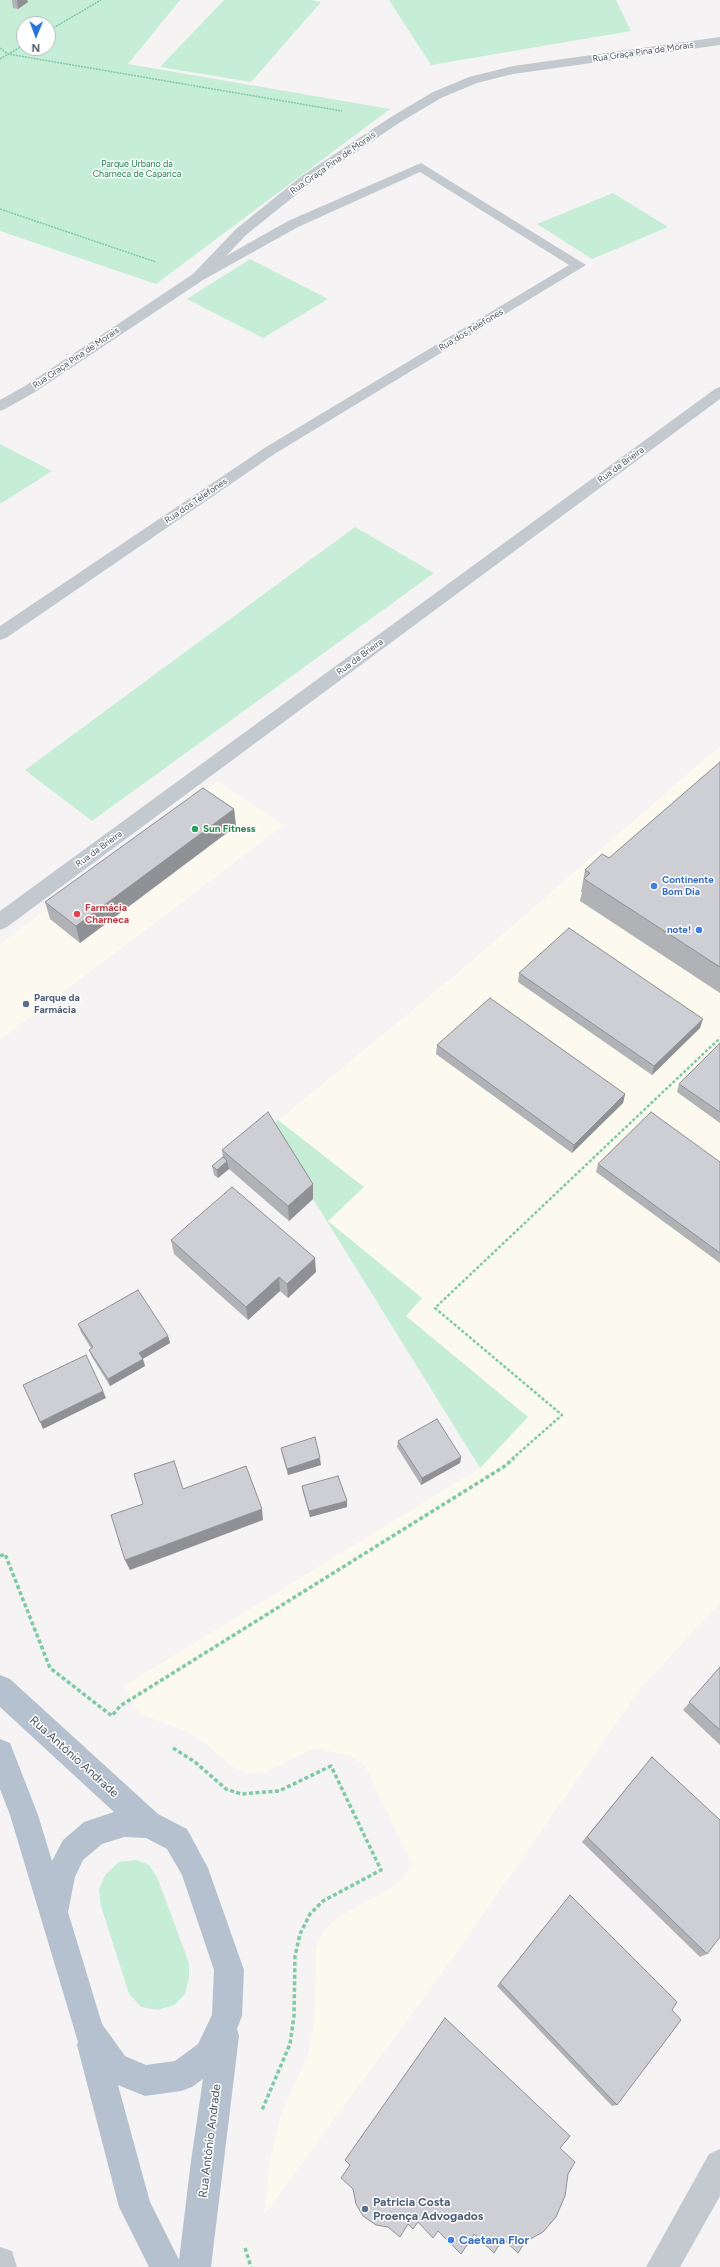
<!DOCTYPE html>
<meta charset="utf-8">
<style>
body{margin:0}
#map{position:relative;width:720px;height:2267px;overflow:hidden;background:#f5f3f3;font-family:Figtree,sans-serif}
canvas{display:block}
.north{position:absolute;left:16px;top:16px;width:40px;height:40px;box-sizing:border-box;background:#fff;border:1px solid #b7bbbf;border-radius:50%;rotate:181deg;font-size:11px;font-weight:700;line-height:16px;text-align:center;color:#4b555f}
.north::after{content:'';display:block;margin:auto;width:14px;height:18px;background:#2773da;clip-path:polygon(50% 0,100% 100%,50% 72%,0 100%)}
</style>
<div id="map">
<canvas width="720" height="2267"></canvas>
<div class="north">N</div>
</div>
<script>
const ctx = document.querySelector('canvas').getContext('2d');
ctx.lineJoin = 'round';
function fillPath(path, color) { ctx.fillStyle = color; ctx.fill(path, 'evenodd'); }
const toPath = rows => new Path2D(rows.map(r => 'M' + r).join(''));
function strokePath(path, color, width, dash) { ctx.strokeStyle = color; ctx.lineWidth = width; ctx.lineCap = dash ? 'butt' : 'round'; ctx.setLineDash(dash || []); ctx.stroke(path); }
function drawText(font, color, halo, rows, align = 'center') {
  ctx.font = font + ' Figtree,sans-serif'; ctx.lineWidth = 3; ctx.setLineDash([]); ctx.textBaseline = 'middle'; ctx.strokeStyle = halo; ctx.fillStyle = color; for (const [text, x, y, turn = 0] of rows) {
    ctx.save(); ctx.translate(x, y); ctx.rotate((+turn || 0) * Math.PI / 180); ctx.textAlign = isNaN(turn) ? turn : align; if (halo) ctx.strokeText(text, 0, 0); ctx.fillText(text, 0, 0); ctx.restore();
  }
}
const commercial = toPath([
 [720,746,720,1603,641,1688,445,1969,264,2215,270,2161,280,2117,308,2054,314,2021,316,1948,323,1932,335,1919,399,1883,412,1865,365,1766,351,1756,315,1748,266,1772,247,1773,231,1766,206,1744,184,1730,139,1714,124,1686,480,1468,269,1128,460,971],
 [218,781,284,825,0,1040,0,944]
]);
const green = toPath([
 [0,0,180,0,128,64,390,109,156,284,0,231],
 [24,24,48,24,48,48,24,48],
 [224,0,311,0,321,2,251,82,160,67],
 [389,0,616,0,631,31,431,65],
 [613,193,668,227,592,259,537,224],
 [250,259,328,299,263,338,187,299],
 [0,444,52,471,0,504],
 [355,527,434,573,92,821,25,770],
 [278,1120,364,1187,328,1221,422,1298,406,1316,528,1417,480,1468,269,1128],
 [136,1860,149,1865,157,1877,189,1963,189,1978,185,1994,174,2005,158,2010,141,2007,129,1994,101,1906,99,1890,105,1875,119,1862]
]);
const pathFar2 = toPath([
 [48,31,101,0],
 [0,48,8,54,342,111],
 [0,59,24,45],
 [0,209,156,262]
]);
const pathFar1 = toPath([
 [512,1459,562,1415,435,1308,720,1038]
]);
const path = toPath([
 [0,1556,5,1554,50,1668,112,1716,120,1706,505,1466,514,1458],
 [173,1748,195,1762,226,1789,241,1794,279,1791,331,1766,381,1870,323,1901,310,1914,300,1934,295,1956,294,2016,290,2044,262,2110],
 [245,2248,251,2267]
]);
const street = toPath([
 [720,37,720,45,513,74,477,83,441,98,399,123,313,181,246,235,226,256,288,221,421,163,586,265,276,453,6,638,0,640,0,626,266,447,569,265,420,172,298,227,203,280,35,392,5,409,0,411,0,400,25,386,193,274,236,229,303,175,391,117,433,92,469,77,513,66,720,37],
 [720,387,720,399,7,927,0,930,0,911,715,389,720,387],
 [720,2149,720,2196,680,2267,646,2267,709,2154,720,2149],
 [0,2247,12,2251,17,2267,0,2267,0,2247]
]);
const primary = toPath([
 [0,1675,10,1679,158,1814,187,1829,208,1868,244,1970,242,2016,237,2029,239,2036,211,2267,149,2267,119,2207,77,2045,78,2042,10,1815,0,1789,0,1739,10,1743,38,1815,52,1861,63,1840,84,1822,114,1812,0,1707,0,1675],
 [124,1837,146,1838,167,1849,182,1875,214,1970,212,2015,198,2044,175,2061,146,2065,125,2056,102,2024,68,1912,75,1877,83,1860,102,1844,124,1837],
 [203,2079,191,2161,179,2260,150,2202,118,2085,145,2096,181,2091,192,2087,203,2079]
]);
const wall = toPath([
 [12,0,27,0,28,2,18,9,13,8],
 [720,762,720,993,580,901,582,892,581,892,585,870,609,858],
 [234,809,236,826,80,943,50,919,45,902],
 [519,973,700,1028,652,1075,518,982],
 [720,1043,720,1123,677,1092,679,1084],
 [437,1045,625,1094,623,1103,572,1153,436,1054],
 [222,1150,313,1184,313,1199,289,1221,229,1169,218,1178,214,1175,212,1166,223,1157],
 [720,1162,720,1263,596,1172,598,1164],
 [171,1240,316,1272,288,1298,280,1291,248,1320,174,1254],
 [78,1324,168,1336,170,1343,142,1359,145,1366,110,1386,92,1357,89,1350,91,1348,81,1332],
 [398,1441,461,1457,460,1463,421,1485,397,1447],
 [281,1448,321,1465,288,1475,282,1454],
 [302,1486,347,1507,310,1517,303,1493],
 [720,1667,720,1745,683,1710],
 [652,1757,707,1954,700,1957,582,1842],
 [570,1895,672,2010,617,2105,612,2106,497,1986,566,1900]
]);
const shadedWall = toPath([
 [17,0,27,0,28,2,18,9],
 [234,809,236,826,80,943,76,926],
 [703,1019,700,1028,652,1075,654,1066],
 [625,1094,623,1103,572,1153,574,1145],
 [227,1161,229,1169,218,1178,217,1170],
 [313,1184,313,1199,289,1221,288,1206],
 [315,1258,316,1272,288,1298,287,1284],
 [279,1277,280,1291,248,1320,246,1307],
 [168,1336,170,1343,141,1360,139,1353],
 [143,1359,145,1366,110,1386,108,1379],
 [103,1391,106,1398,43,1429,40,1422],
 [461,1457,460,1463,421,1485,422,1478],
 [320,1458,321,1465,288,1475,287,1469],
 [347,1501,347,1507,310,1517,309,1511],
 [262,1509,263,1520,130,1570,125,1560]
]);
const building = toPath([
 [720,762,720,967,584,879,590,873,585,870,602,854,609,858,720,762],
 [203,788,234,809,76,926,45,902,203,788],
 [569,928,703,1019,654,1066,519,973,569,928],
 [490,998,625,1094,574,1145,437,1045,490,998],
 [720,1043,720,1112,679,1084,720,1043],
 [268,1112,313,1184,288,1206,222,1150,268,1112],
 [651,1112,720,1162,720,1253,598,1164,651,1112],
 [223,1157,227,1161,217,1170,212,1166,223,1157],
 [232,1187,315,1258,287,1284,279,1277,246,1307,171,1240,232,1187],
 [138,1290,168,1336,139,1353,143,1359,108,1379,89,1350,93,1347,78,1324,138,1290],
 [86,1355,103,1391,40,1422,23,1385,86,1355],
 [437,1419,461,1457,422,1478,398,1441,437,1419],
 [315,1437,320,1458,287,1469,281,1448,315,1437],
 [174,1461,183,1489,246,1466,262,1509,125,1560,111,1515,143,1504,134,1474,174,1461],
 [338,1476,347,1501,309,1511,302,1486,338,1476],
 [720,1667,720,1730,689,1702,720,1667],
 [652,1757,720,1820,720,1937,707,1954,587,1837,652,1757],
 [570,1895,677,2002,672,2010,681,2020,617,2105,500,1983,570,1895],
 [445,2018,570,2136,560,2148,575,2162,568,2174,565,2196,556,2217,543,2232,525,2242,518,2253,503,2239,494,2253,474,2234,461,2254,438,2231,433,2238,418,2222,413,2229,408,2224,400,2237,388,2227,376,2225,363,2216,356,2204,353,2189,341,2178,350,2165,345,2160,445,2018]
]);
const markers = [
 [195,829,4,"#2e9e5b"],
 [654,886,4,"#3f7fe0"],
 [77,914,4,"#e0444e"],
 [699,930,4,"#3f7fe0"],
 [26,1004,4,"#5c6f8a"],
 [365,2209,4,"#5c6f8a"],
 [451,2240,4,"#3f7fe0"]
];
const farStreetnames = [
 ["Rua Graça Pina de Morais",643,52,-8],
 ["Rua Graça Pina de Morais",333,163,-35],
 ["Rua dos Telefones",471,330,-31],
 ["Rua Graça Pina de Morais",76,358,-34],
 ["Rua da Brieira",621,465,-36],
 ["Rua dos Telefones",196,501,-34],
 ["Rua da Brieira",360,657,-36],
 ["Rua da Brieira",99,849,-36]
];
const farParknames = [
 ["Parque Urbano da",137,164],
 ["Charneca de Caparica",137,174]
];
const leisureNames = [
 ["Sun Fitness",203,829]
];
const shopNames = [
 ["Continente",662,880],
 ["Bom Dia",662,892],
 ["note!",691,930,"right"]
];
const healthNames = [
 ["Farmácia",85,908],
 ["Charneca",85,920]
];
const serviceNames = [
 ["Parque da",34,998],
 ["Farmácia",34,1010]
];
const nearStreetnames = [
 ["Rua António Andrade",74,1757,42],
 ["Rua António Andrade",210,2141,-83]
];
const nearServicenames = [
 ["Patricia Costa",373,2202],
 ["Proença Advogados",373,2216]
];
const nearShopnames = [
 ["Caetana Flor",459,2240]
];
fillPath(commercial, '#fcf9ef');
fillPath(green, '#c6eed6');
strokePath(pathFar2, '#7fcaa6', 1.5, [2, 1]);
strokePath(pathFar1, '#7fcaa6', 2.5, [3, 2]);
strokePath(path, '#7fcaa6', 3.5, [4, 2.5]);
fillPath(street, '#c2cad0');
fillPath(primary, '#b5c1cf');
fillPath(wall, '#b0b2b6');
fillPath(shadedWall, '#909194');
fillPath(building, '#cdcfd4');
strokePath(building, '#909194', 1);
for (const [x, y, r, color] of markers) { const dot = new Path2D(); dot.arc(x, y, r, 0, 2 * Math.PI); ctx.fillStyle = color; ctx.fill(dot); strokePath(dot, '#fff', 1.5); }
drawText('9px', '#4b555f', '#fff', farStreetnames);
drawText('9px', '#1e7e4f', '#fff', farParknames);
drawText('bold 10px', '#27864d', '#fff', leisureNames, 'left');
drawText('bold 10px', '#366cbe', '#fff', shopNames, 'left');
drawText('bold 10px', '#be3a42', '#fff', healthNames, 'left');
drawText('bold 10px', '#4e5e75', '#fff', serviceNames, 'left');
drawText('12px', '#4b555f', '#fff', nearStreetnames);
drawText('bold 12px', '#4e5e75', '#fff', nearServicenames, 'left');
drawText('bold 12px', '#366cbe', '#fff', nearShopnames, 'left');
</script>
